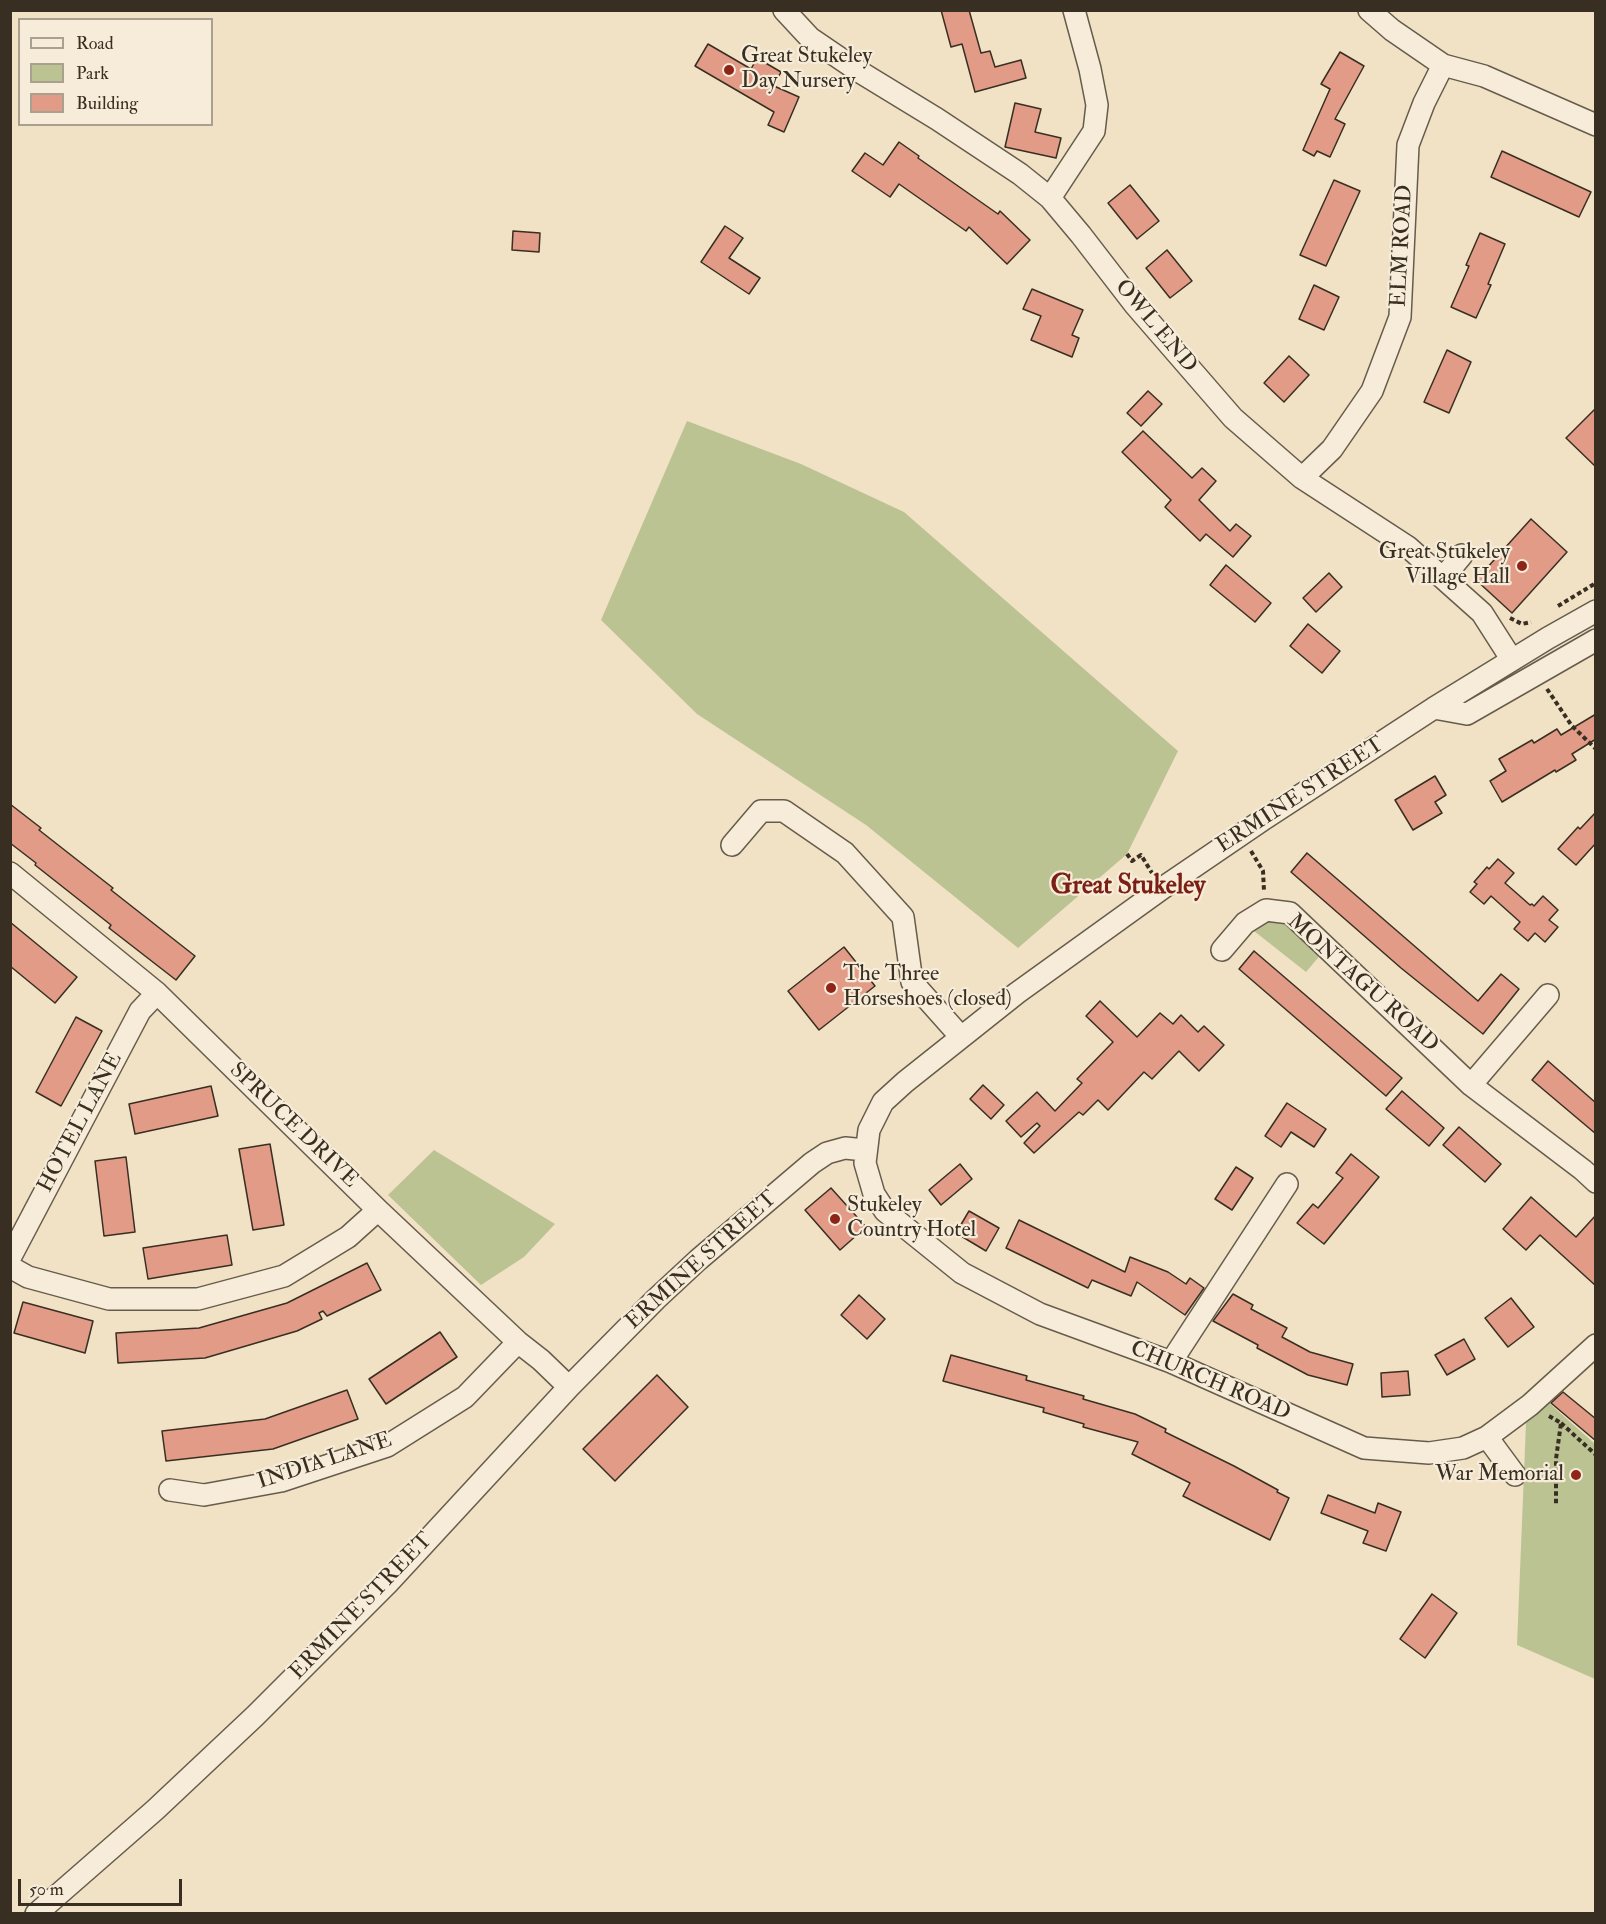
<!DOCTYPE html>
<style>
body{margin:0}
#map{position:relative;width:1606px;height:1924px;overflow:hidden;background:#f1e2c5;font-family:"IM FELL Double Pica",serif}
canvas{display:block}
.frame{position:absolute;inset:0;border:12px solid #382f22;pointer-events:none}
.legend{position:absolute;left:18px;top:18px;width:195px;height:108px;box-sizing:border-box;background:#f6ecd9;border:2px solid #aaa090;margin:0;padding:8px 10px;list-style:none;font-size:18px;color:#382f22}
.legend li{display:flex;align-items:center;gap:12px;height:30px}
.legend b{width:30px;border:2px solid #aaa090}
.scale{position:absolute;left:18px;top:1879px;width:164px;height:27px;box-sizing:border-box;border:3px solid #382f22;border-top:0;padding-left:8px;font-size:18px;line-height:21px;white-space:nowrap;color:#382f22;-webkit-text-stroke:4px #f6ecd9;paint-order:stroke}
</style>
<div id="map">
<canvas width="1606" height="1924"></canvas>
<div class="frame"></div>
<ul class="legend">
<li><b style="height:8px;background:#f6ecd9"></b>Road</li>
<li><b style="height:16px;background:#bcc393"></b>Park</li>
<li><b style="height:16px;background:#e19b87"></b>Building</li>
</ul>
<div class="scale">50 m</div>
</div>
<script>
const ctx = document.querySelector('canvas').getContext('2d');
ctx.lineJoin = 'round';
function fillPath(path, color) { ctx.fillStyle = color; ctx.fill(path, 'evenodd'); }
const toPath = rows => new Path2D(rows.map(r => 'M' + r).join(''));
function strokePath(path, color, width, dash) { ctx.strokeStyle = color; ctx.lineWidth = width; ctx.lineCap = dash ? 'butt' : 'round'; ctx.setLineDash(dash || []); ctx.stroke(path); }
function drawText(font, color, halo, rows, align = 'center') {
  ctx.font = font + ' "IM FELL Double Pica",serif'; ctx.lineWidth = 4.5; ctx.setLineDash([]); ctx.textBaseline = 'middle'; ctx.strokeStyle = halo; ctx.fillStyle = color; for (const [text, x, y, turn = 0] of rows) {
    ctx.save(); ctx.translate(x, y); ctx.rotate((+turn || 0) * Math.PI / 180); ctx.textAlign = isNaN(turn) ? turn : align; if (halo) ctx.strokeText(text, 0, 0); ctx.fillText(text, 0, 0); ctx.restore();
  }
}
const green = toPath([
 [687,421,801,464,904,512,1178,751,1127,854,1018,948,866,825,697,714,601,620],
 [1271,919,1284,920,1323,952,1306,972,1254,931],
 [434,1150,555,1224,524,1257,481,1285,388,1195],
 [1549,1403,1595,1444,1595,1679,1517,1645,1526,1423]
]);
const building = toPath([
 [941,10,969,10,981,53,990,51,995,67,1021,60,1026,78,975,92,962,44,951,47,941,10],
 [708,44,751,69,757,58,781,72,774,86,799,97,784,132,768,125,774,112,695,66,708,44],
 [1340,52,1364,66,1335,119,1345,124,1330,157,1317,151,1314,156,1303,150,1330,89,1321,84,1340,52],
 [1015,103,1041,109,1035,132,1061,138,1056,158,1005,147,1015,103],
 [899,142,919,156,918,158,998,214,1000,211,1030,240,1007,264,969,227,966,231,899,184,890,197,852,171,865,153,883,165,899,142],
 [1502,151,1591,192,1579,217,1491,177,1502,151],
 [1334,180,1360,191,1326,266,1300,255,1334,180],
 [1130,185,1159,221,1137,239,1108,203,1130,185],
 [725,226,743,238,729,258,760,278,749,294,701,262,725,226],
 [513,231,540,233,539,252,512,250,513,231],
 [1480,233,1505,244,1488,284,1491,285,1476,318,1451,307,1469,266,1466,265,1480,233],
 [1167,250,1192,281,1170,298,1146,268,1167,250],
 [1314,285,1339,297,1324,330,1299,319,1314,285],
 [1032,289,1083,310,1072,335,1079,338,1072,357,1031,340,1041,316,1023,309,1032,289],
 [1447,350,1471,362,1449,413,1424,402,1447,350],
 [1289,356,1309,375,1284,402,1264,383,1289,356],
 [1148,391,1162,404,1141,426,1127,413,1148,391],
 [1596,408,1596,467,1566,438,1596,408],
 [1143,431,1192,478,1202,468,1216,481,1199,500,1230,531,1236,524,1251,536,1233,557,1206,534,1200,541,1165,507,1171,500,1122,452,1143,431],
 [1531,519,1567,552,1512,613,1476,580,1531,519],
 [1226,565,1271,603,1255,622,1210,585,1226,565],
 [1329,573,1342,587,1316,612,1303,598,1329,573],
 [1308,624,1340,651,1322,673,1290,646,1308,624],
 [1596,714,1596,739,1572,754,1576,760,1556,772,1555,770,1502,802,1490,781,1506,771,1499,759,1532,740,1534,743,1557,729,1561,735,1596,714],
 [1435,776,1446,795,1435,802,1442,813,1413,830,1395,800,1435,776],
 [10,804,41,828,39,830,113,888,111,890,195,956,176,980,109,928,111,925,35,865,36,863,10,843,10,804],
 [1596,812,1596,843,1576,865,1558,849,1578,827,1580,829,1596,812],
 [1307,853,1478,1001,1501,974,1519,989,1483,1034,1401,968,1291,872,1307,853],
 [1498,859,1514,873,1505,883,1530,905,1532,904,1534,906,1543,896,1558,910,1549,920,1558,927,1545,942,1535,933,1528,941,1514,929,1520,922,1491,896,1484,904,1470,892,1477,884,1474,882,1487,867,1489,869,1498,859],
 [10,922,77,977,55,1003,10,966,10,922],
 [844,947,875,986,819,1030,788,991,844,947],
 [1254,951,1402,1078,1386,1096,1239,969,1254,951],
 [1100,1001,1137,1037,1160,1013,1173,1024,1181,1015,1198,1032,1204,1026,1224,1045,1199,1071,1179,1051,1152,1079,1144,1072,1108,1110,1098,1100,1083,1115,1079,1112,1034,1153,1024,1143,1040,1126,1037,1123,1021,1137,1006,1121,1037,1092,1055,1111,1082,1083,1077,1079,1113,1042,1086,1016,1100,1001],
 [76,1017,102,1031,61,1106,36,1092,76,1017],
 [1548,1061,1596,1103,1596,1134,1532,1080,1548,1061],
 [983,1085,1004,1105,991,1119,970,1099,983,1085],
 [211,1086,218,1116,135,1134,129,1104,211,1086],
 [1402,1091,1444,1128,1429,1146,1386,1109,1402,1091],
 [1287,1103,1326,1129,1314,1147,1291,1132,1281,1147,1265,1136,1287,1103],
 [1459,1127,1501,1164,1485,1182,1443,1145,1459,1127],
 [270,1144,284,1225,253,1230,239,1149,270,1144],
 [1351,1154,1379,1177,1324,1244,1297,1223,1313,1204,1318,1208,1343,1178,1336,1173,1351,1154],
 [126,1157,135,1232,104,1236,95,1161,126,1157],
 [960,1164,972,1179,941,1205,929,1190,960,1164],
 [1236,1167,1253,1178,1232,1210,1215,1199,1236,1167],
 [831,1188,866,1227,840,1250,805,1210,831,1188],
 [1531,1197,1576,1237,1596,1215,1596,1286,1540,1235,1526,1250,1503,1229,1531,1197],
 [969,1211,999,1228,986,1251,956,1233,969,1211],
 [1019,1220,1125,1272,1130,1257,1168,1272,1186,1284,1190,1278,1204,1288,1185,1315,1137,1282,1131,1296,1092,1280,1088,1288,1006,1248,1019,1220],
 [227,1235,232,1265,148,1279,143,1248,227,1235],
 [367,1263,381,1290,327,1316,323,1311,319,1313,322,1319,297,1331,205,1358,118,1363,116,1333,199,1328,287,1303,367,1263],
 [1233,1294,1253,1305,1251,1309,1287,1328,1282,1337,1310,1352,1353,1364,1347,1385,1308,1375,1257,1348,1258,1345,1213,1321,1233,1294],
 [859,1295,885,1319,867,1339,841,1315,859,1295],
 [1511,1298,1534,1327,1508,1347,1485,1318,1511,1298],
 [23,1302,93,1321,85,1353,14,1333,23,1302],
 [440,1332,457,1357,386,1404,369,1379,440,1332],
 [1464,1339,1475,1359,1447,1375,1435,1355,1464,1339],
 [951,1355,1027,1376,1026,1380,1084,1396,1083,1399,1135,1414,1166,1429,1165,1432,1234,1466,1278,1490,1277,1492,1289,1498,1270,1540,1183,1496,1190,1483,1132,1454,1138,1442,1083,1427,1084,1424,1043,1412,1044,1408,943,1381,951,1355],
 [1408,1371,1410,1395,1382,1397,1381,1373,1408,1371],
 [657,1375,688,1407,615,1481,583,1449,657,1375],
 [347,1390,358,1419,273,1449,166,1461,162,1431,265,1419,347,1390],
 [1563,1392,1596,1419,1596,1441,1551,1403,1563,1392],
 [1328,1495,1375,1513,1378,1503,1401,1512,1386,1551,1363,1543,1368,1531,1321,1513,1328,1495],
 [1432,1594,1457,1613,1425,1658,1400,1639,1432,1594]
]);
const path = toPath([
 [1558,606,1596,583],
 [1510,618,1522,624,1531,622],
 [1547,689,1572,726,1596,749],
 [1251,851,1263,871,1264,891],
 [1127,854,1132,861,1141,855,1152,873],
 [1549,1416,1561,1423,1556,1459,1556,1506],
 [1561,1423,1596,1455]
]);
const minor = toPath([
 [784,10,810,38,860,72,937,119,1020,174,1050,198,1081,235,1135,305,1233,418,1302,478,1408,547,1482,613,1512,660],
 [1369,10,1392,30,1443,65,1484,76,1596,125],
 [1050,198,1094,131,1097,105,1090,69,1074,10],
 [1302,478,1332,449,1372,391,1400,317,1408,145,1424,103,1443,65],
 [1443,578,1462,555],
 [1596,611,1548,638,1434,708,1264,819,1167,885,1017,993,905,1082,883,1102,869,1130,865,1163,874,1194,885,1211,962,1273,1040,1314,1171,1362,1364,1448,1429,1453,1463,1448,1487,1437,1530,1405,1596,1345],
 [1434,708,1467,714,1596,640],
 [732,845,761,811,784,811,845,853,903,917,912,982,961,1037],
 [10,873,157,993,378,1210,518,1342,541,1360,569,1387],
 [1222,950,1245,923,1266,910,1290,913,1471,1085,1583,1170,1596,1182],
 [1471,1085,1548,995],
 [10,1258,140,1011,157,993],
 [10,1267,28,1277,109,1299,198,1299,284,1276,348,1237,378,1210],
 [1171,1362,1287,1184],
 [1487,1437,1515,1475],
 [170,1490,204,1495,281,1481,387,1446,465,1397,518,1342],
 [36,1914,155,1810,255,1716,387,1584,569,1387,656,1299,698,1260,812,1163,827,1153,845,1148,865,1150]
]);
const markers = [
 [729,70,6,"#8f2418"],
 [1522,566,6,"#8f2418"],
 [831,988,6,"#8f2418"],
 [835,1219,6,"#8f2418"],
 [1576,1475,6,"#8f2418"]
];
const poiNames = [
 ["Great Stukeley",741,57],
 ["Day Nursery",741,82],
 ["Great Stukeley",1510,553,"right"],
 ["Village Hall",1510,578,"right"],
 ["The Three",843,975],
 ["Horseshoes (closed)",843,1000],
 ["Stukeley",847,1206],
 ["Country Hotel",847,1231],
 ["War Memorial",1564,1475,"right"]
];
const streetNames = [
 ["ELM ROAD",1403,246,-87],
 ["OWL END",1155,327,50],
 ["ERMINE STREET",1301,796,-33],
 ["MONTAGU ROAD",1362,984,42],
 ["HOTEL LANE",81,1123,-62],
 ["SPRUCE DRIVE",293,1126,44],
 ["ERMINE STREET",702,1261,-42],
 ["CHURCH ROAD",1210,1382,23],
 ["INDIA LANE",325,1462,-18],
 ["ERMINE STREET",362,1607,-46]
];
const quarterNames = [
 ["Great Stukeley",1128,887]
];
fillPath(green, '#bcc393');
fillPath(building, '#e19b87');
strokePath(building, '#382f22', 1.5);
strokePath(minor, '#665c4b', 24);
strokePath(path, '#382f22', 4, [4.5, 3]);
strokePath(minor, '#f6ecd9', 21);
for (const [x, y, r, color] of markers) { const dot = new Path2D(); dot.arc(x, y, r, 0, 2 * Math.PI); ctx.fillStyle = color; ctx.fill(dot); strokePath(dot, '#f6ecd9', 2); }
drawText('22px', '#382f22', '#f6ecd9', poiNames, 'left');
drawText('22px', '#382f22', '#f6ecd9', streetNames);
drawText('bold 26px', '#7a1f14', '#f6ecd9', quarterNames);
</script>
